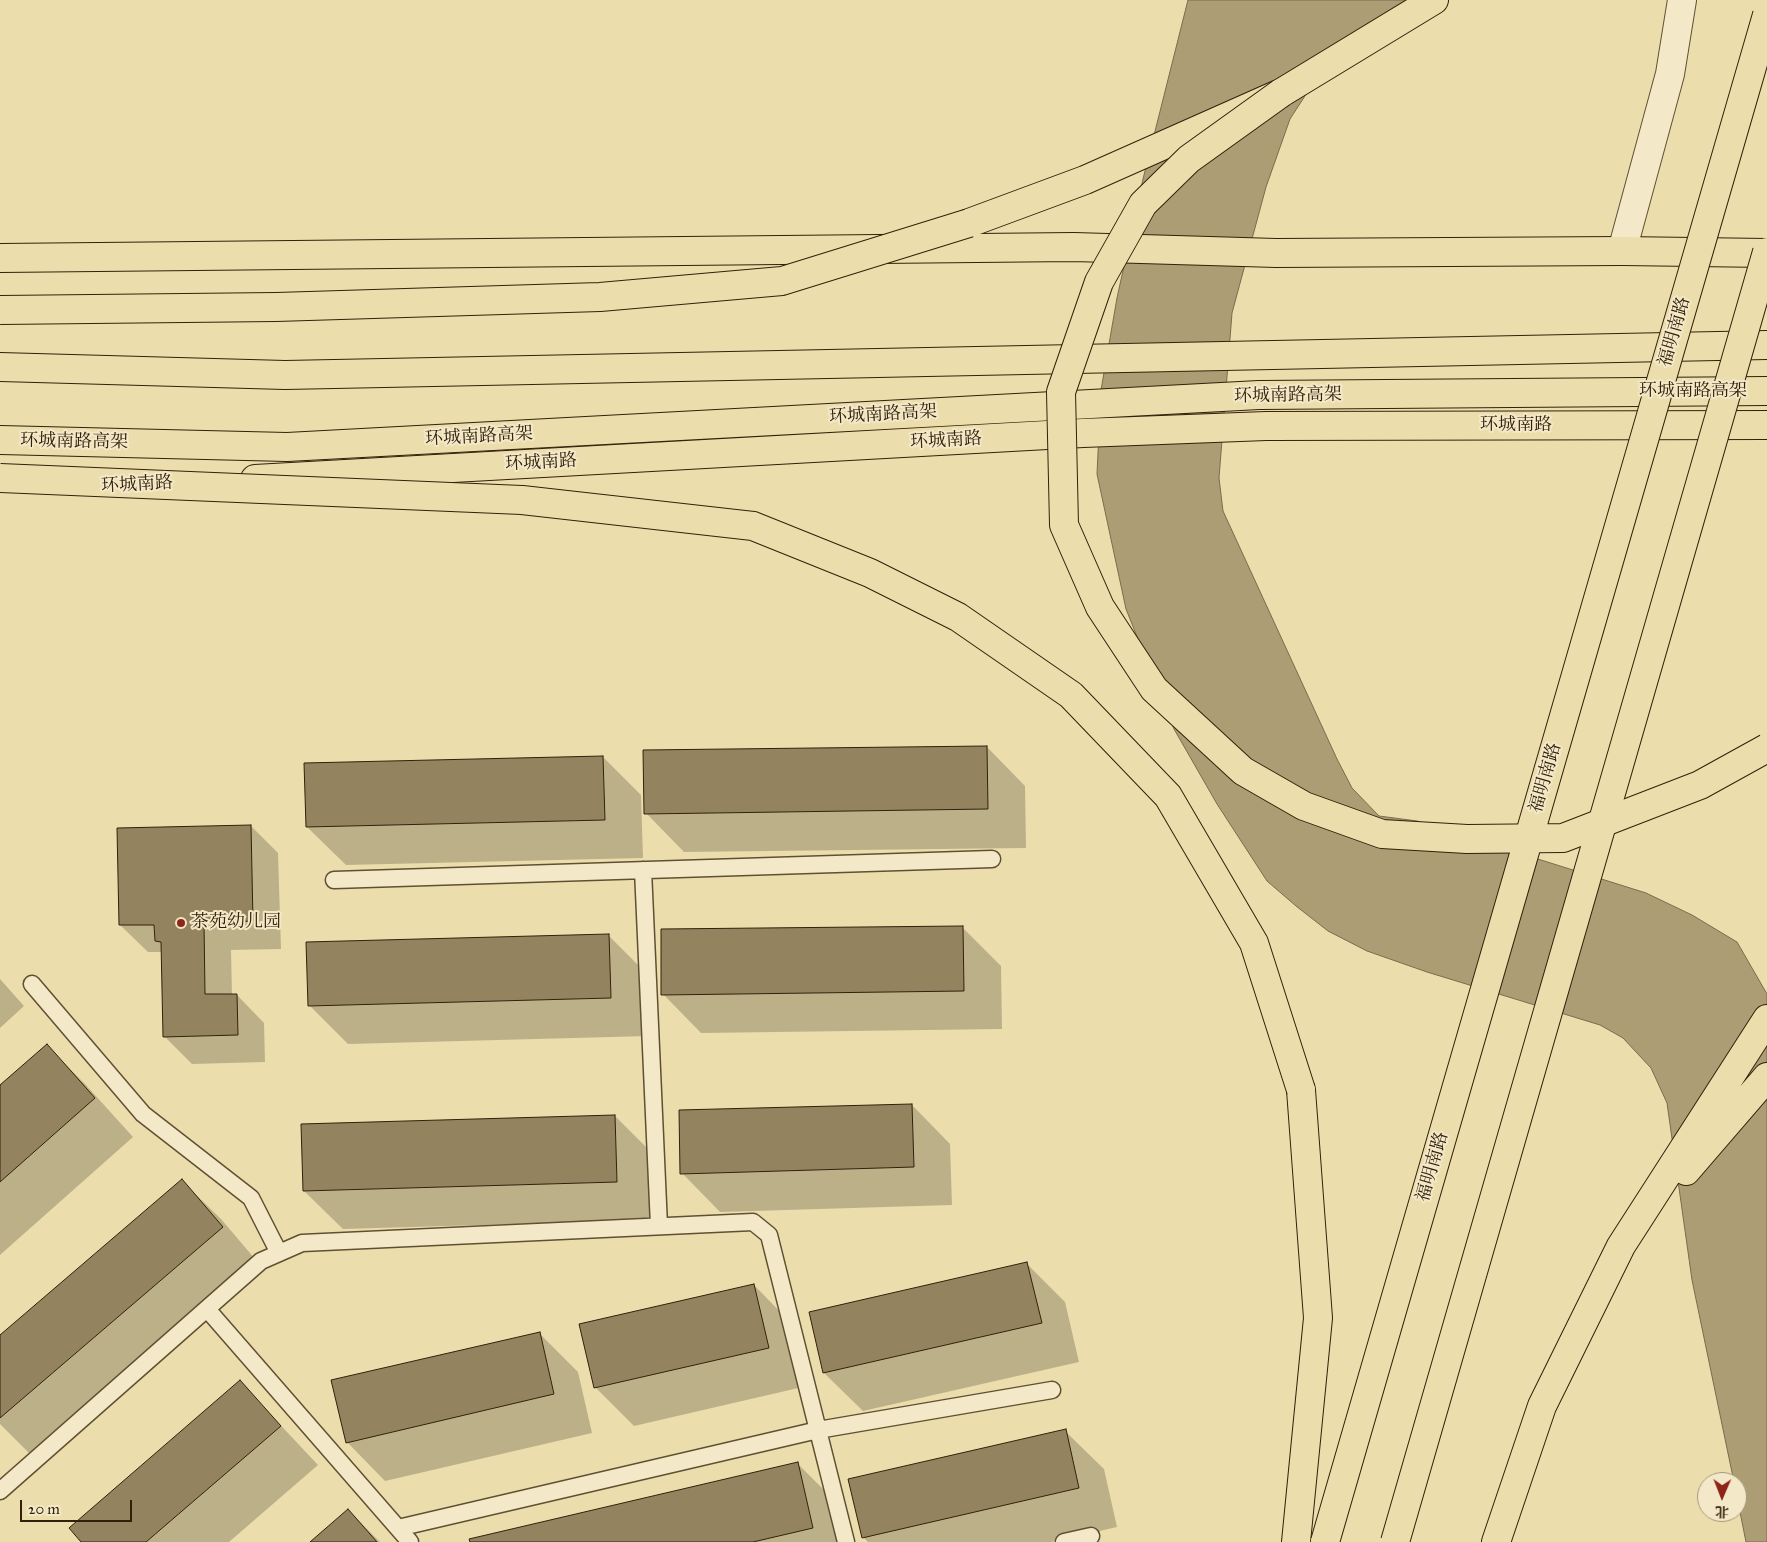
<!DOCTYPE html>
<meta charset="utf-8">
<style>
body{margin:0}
#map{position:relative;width:1767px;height:1542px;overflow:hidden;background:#ecddac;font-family:"IM FELL Great Primer","Noto Serif SC",serif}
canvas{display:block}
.north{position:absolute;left:1697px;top:1472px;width:50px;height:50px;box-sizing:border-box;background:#f3e9c9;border:1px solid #a6997d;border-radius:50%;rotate:181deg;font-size:14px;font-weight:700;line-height:20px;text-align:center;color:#32210a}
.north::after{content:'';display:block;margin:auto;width:18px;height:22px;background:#8f2418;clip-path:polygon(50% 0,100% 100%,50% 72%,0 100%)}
.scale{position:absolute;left:20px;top:1500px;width:112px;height:22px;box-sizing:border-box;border:2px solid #32210a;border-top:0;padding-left:6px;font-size:15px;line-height:18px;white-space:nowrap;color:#32210a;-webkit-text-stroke:4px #f3e9c9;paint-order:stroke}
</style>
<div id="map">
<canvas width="1767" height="1542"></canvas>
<div class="north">北</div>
<div class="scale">20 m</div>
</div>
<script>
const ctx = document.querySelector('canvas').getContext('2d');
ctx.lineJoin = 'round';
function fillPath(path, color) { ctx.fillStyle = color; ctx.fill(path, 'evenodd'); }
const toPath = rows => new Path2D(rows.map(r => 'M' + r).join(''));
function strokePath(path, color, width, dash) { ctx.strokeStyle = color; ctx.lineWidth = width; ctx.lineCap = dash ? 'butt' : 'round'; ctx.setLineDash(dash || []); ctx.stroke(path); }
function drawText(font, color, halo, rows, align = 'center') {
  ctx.font = font + ' "IM FELL Great Primer","Noto Serif SC",serif'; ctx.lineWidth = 4; ctx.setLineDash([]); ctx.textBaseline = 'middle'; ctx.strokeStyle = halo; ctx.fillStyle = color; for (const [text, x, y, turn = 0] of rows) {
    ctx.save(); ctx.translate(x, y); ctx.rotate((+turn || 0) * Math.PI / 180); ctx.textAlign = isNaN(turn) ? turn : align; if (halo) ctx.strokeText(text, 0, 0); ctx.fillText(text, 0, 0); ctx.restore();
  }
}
const water = toPath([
 [1188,0,1417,0,1338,45,1290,119,1266,187,1232,313,1219,478,1223,511,1337,759,1352,788,1379,816,1417,821,1646,893,1692,915,1737,942,1767,994,1767,1542,1746,1542,1737,1497,1737,1482,1734,1482,1692,1280,1667,1103,1651,1068,1623,1038,1600,1025,1427,972,1367,951,1328,931,1296,906,1267,881,1217,804,1174,729,1126,609,1097,474,1101,390,1117,298,1143,179,1188,0]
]);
const shadow = toPath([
 [987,747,1025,786,1026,848,684,852,646,813],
 [603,757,641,795,643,858,346,865,307,827],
 [251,826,278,853,281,949,231,950,232,995,237,995,264,1023,265,1062,192,1064,164,1036,162,952,148,952,120,925],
 [962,927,1001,966,1002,1029,701,1033,663,994],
 [608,935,647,974,649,1036,348,1044,310,1006],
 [0,979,24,1006,0,1028],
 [47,1046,85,1084,133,1137,0,1255,0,1087],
 [912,1105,950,1144,952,1205,720,1212,682,1173],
 [615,1116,654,1155,655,1220,343,1229,304,1191],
 [182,1181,221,1219,261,1266,35,1459,0,1424,0,1336],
 [1027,1264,1065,1302,1079,1362,863,1411,824,1373,810,1313],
 [754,1285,792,1324,807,1386,634,1426,595,1387],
 [539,1333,578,1372,592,1433,385,1481,347,1442],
 [240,1382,318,1465,229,1542,83,1542],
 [1065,1431,1104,1469,1117,1527,1051,1542,868,1542,863,1537],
 [797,1463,836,1502,845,1542,471,1542],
 [348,1510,380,1542,312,1542]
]);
const building = toPath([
 [987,746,988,809,644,814,643,750,987,746],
 [603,756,605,820,306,827,304,763,603,756],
 [251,825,253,921,204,923,205,994,237,994,238,1035,163,1037,161,942,155,941,154,925,119,925,117,828,251,825],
 [963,926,964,991,661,995,661,929,963,926],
 [609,934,611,998,308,1006,306,942,609,934],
 [47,1044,95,1098,0,1182,0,1085,47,1044],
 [912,1104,914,1167,680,1174,679,1110,912,1104],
 [615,1115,617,1182,303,1191,301,1124,615,1115],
 [182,1179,223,1227,0,1418,0,1335,182,1179],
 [1027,1262,1042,1323,823,1373,809,1312,1027,1262],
 [754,1284,769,1348,594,1388,579,1324,754,1284],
 [540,1332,554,1394,346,1443,331,1380,540,1332],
 [240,1380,281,1426,146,1542,81,1542,69,1528,240,1380],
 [1066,1429,1079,1488,862,1538,848,1479,1066,1429],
 [798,1462,813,1528,753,1542,470,1542,469,1539,798,1462],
 [348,1509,377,1542,310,1542,348,1509]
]);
const service = toPath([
 [643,870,659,1226],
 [334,880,992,859],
 [32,984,143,1114,251,1198,279,1253],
 [207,1309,410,1542],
 [0,1491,261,1261,302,1243,753,1222,769,1235,846,1542],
 [398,1528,818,1430,1052,1390],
 [1064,1542,1091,1536]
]);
const minor = toPath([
 [1622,251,1670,74,1682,0]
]);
const primary = toPath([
 [0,258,1074,247,1276,253,1622,251,1767,253],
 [255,479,1083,433,1266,426,1767,425]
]);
const trunk = toPath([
 [969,223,1085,180,1281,93,1434,0],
 [0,367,285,375,1767,345],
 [0,440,287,447,1259,395,1767,391],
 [1686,1171,1767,1077],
 [1296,1542,1318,1318,1301,1090],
 [1496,1542,1542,1406,1621,1246,1767,1019]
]);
const primaryBridge = toPath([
 [1325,1542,1767,15],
 [1395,1542,1767,252]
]);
const trunkBridge = toPath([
 [1281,93,1189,159,1143,204,1099,282,1061,392,1064,525,1100,607,1154,689,1243,771,1304,806,1382,834,1467,839,1563,838,1700,785,1767,748],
 [0,310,276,307,600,297,782,281,969,223],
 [0,478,522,500,753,526,870,573,958,617,1071,695,1168,796,1254,943,1301,1090]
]);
const markers = [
 [181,923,5,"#8f2418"]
];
const streetNames = [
 ["福明南路",1675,332,-74],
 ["环城南路高架",1693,392],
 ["环城南路高架",1288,396,-1],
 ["环城南路高架",883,415,-3],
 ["环城南路",1516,426],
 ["环城南路高架",479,437,-3],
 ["环城南路",946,441,-3],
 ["环城南路高架",74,442,1],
 ["环城南路",541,463,-3],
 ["环城南路",137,485,-3],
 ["福明南路",1546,778,-74],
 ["福明南路",1433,1167,-74]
];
const poiNames = [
 ["茶苑幼儿园",191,923]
];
fillPath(water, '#ad9d75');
strokePath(water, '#7c6b4a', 1);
fillPath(shadow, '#0003');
fillPath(building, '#93835e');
strokePath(building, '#32210a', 1);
strokePath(service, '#605032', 19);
strokePath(minor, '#605032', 30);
strokePath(primary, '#32210a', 30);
strokePath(trunk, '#32210a', 30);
strokePath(service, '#f3e9c9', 16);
strokePath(minor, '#f3e9c9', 28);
strokePath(primary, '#ecddac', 28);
strokePath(trunk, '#ecddac', 28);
strokePath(primaryBridge, '#32210a', 30, []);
strokePath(trunkBridge, '#32210a', 30, []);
strokePath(primaryBridge, '#ecddac', 28);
strokePath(trunkBridge, '#ecddac', 28);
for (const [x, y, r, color] of markers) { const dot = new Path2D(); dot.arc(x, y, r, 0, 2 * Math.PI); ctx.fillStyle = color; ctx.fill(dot); strokePath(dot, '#f3e9c9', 2); }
drawText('18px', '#32210a', '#f3e9c9', streetNames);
drawText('18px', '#32210a', '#f3e9c9', poiNames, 'left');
</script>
